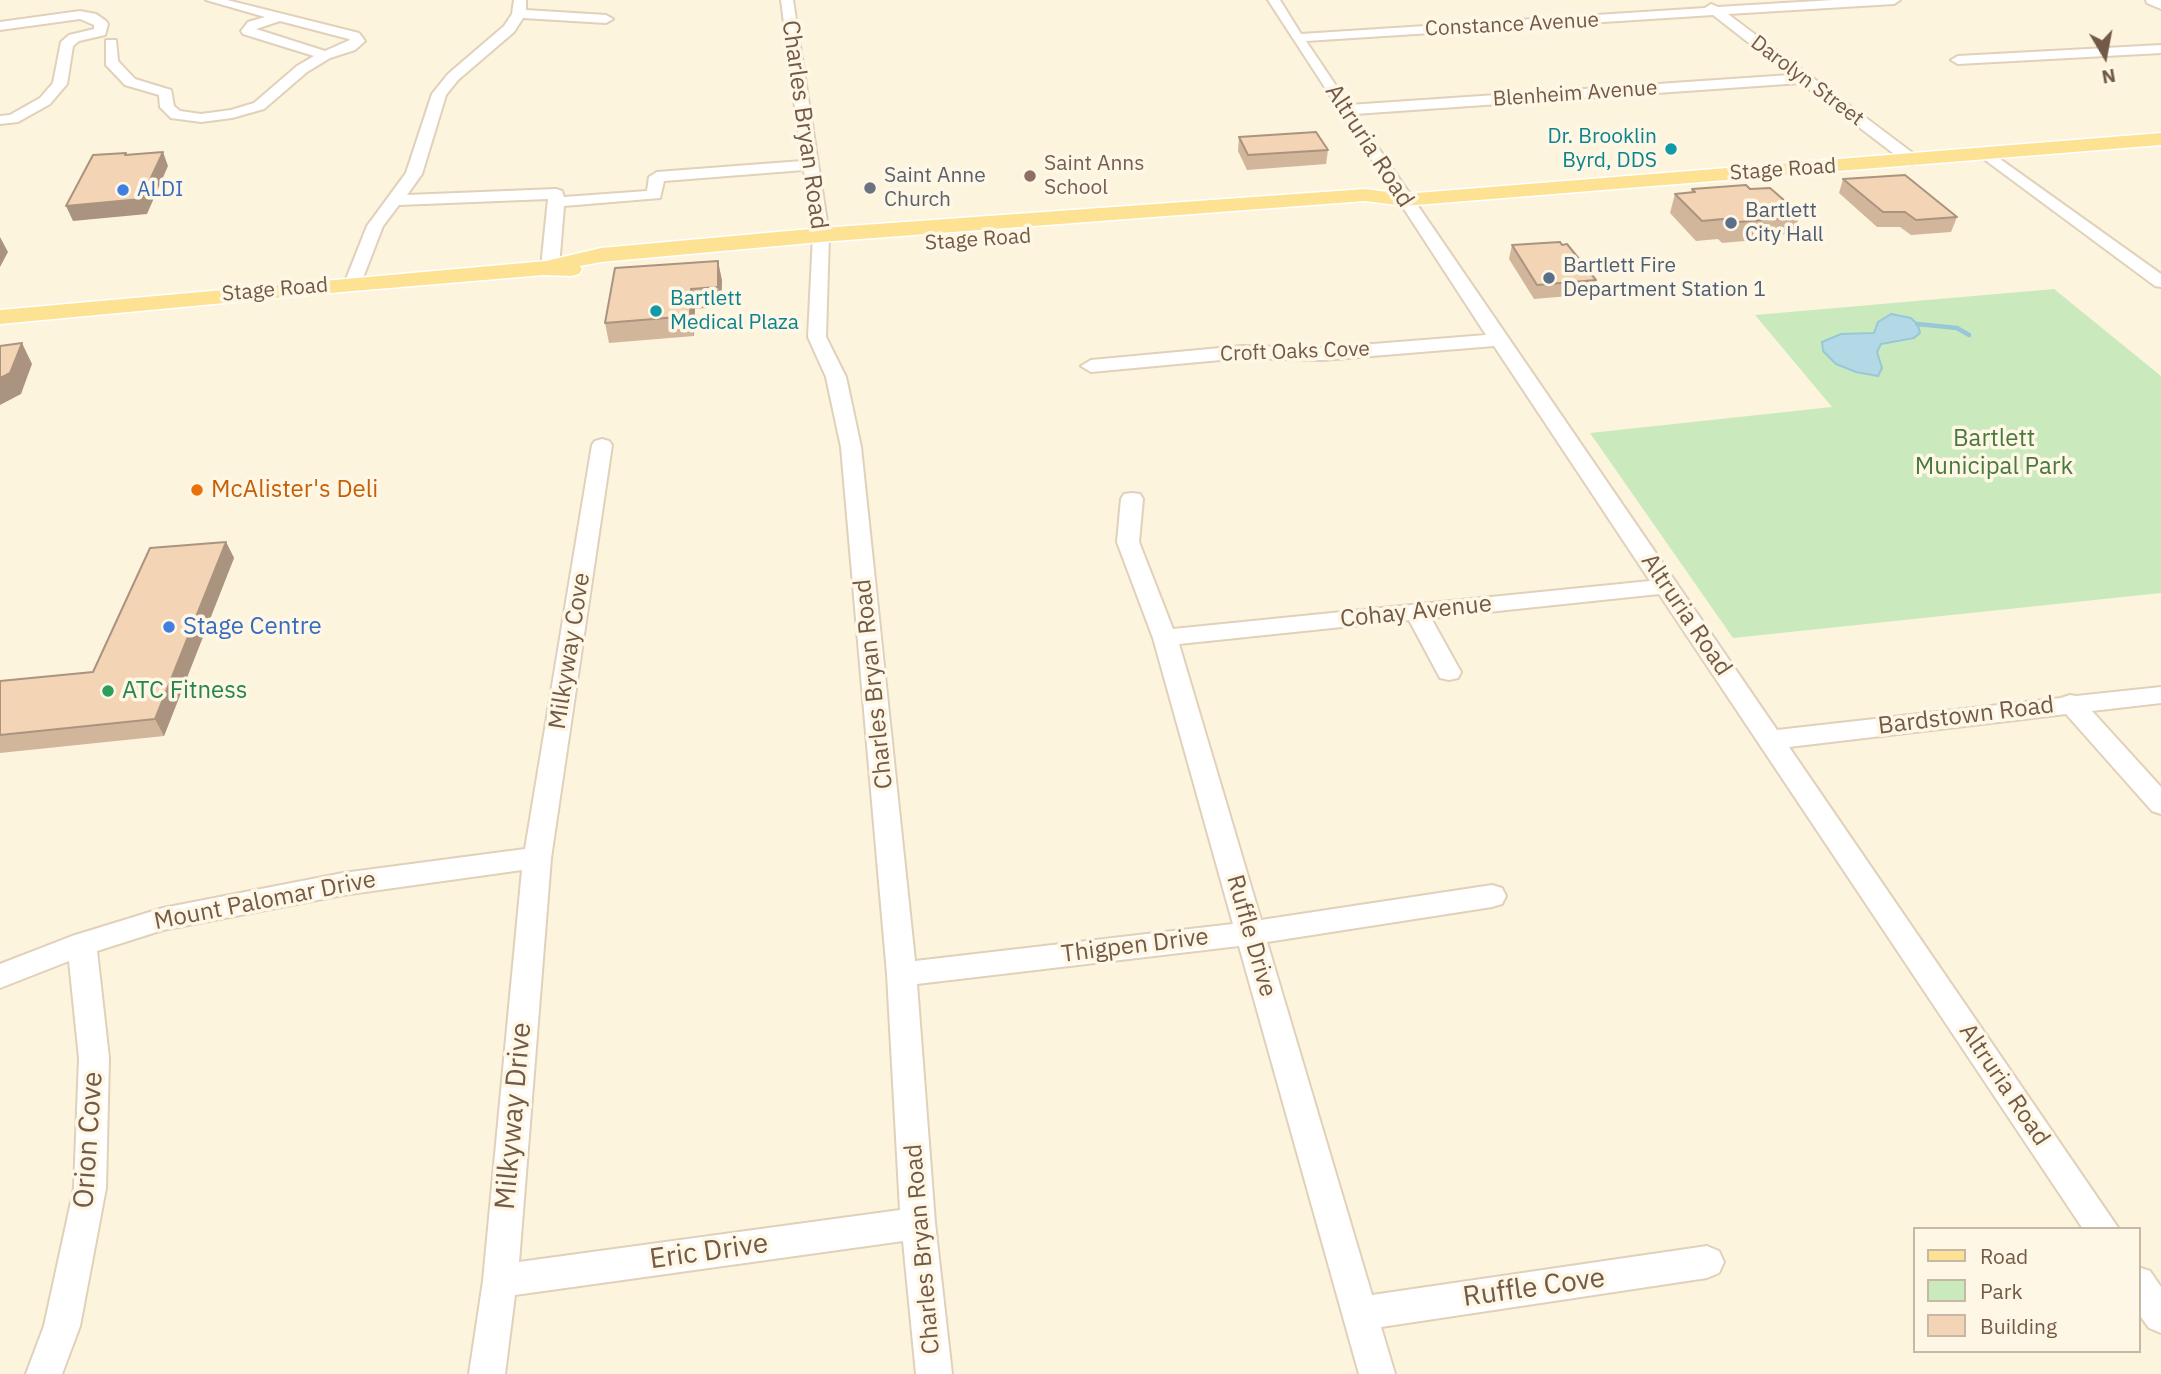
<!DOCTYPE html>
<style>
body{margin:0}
#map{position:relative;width:2161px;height:1374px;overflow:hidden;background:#fdf4de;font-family:"IBM Plex Sans",sans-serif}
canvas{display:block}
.legend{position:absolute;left:1913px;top:1227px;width:228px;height:126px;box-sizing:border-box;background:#fff7e5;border:2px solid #c7b8a5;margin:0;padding:9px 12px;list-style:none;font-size:21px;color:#735a46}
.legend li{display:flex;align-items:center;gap:14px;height:35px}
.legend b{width:35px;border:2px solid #c7b8a5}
.north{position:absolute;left:2070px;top:21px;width:70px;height:70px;-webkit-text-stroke:5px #fff7e5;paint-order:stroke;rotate:170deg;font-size:19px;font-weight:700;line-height:28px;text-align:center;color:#735a46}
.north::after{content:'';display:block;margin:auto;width:24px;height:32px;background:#735a46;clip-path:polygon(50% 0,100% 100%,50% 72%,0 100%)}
</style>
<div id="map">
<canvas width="2161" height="1374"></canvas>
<ul class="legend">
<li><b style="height:9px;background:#fee293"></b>Road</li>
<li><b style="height:19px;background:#caeabd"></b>Park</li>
<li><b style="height:19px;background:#f3d4b5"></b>Building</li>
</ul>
<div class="north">N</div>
</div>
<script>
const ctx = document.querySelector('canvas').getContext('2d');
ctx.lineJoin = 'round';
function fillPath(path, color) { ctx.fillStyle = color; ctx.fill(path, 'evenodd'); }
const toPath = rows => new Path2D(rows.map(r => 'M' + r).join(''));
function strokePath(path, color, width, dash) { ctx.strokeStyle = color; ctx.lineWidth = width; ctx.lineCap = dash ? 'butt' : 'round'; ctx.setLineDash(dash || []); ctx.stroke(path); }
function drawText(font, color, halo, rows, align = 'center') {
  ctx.font = font + ' "IBM Plex Sans",sans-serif'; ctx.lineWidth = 7; ctx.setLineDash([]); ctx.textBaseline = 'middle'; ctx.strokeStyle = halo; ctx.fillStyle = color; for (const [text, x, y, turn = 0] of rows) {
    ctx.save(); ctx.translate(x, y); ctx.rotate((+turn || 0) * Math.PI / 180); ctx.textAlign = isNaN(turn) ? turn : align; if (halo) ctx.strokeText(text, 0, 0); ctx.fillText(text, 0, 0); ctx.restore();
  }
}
const green = toPath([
 [2054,289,2161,376,2161,593,1733,638,1590,433,1832,407,1755,315]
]);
const water = toPath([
 [1891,314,1911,318,1918,325,1920,333,1914,338,1881,344,1877,352,1882,368,1878,376,1856,372,1836,364,1823,351,1822,342,1841,334,1874,333,1878,322,1891,314]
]);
const stream = toPath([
 [1917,324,1957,328,1969,335]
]);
const minor = toPath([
 [206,0,227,0,359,33,365,41,355,50,330,58,307,72,264,109,232,118,201,122,171,118,160,107,159,95,125,85,106,65,106,40,116,40,118,61,135,79,171,90,174,106,180,111,201,114,231,110,254,103,297,66,314,56,243,34,241,31,248,22,265,17,206,0],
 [280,21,349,39,350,40,325,51,256,29,280,21],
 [514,0,526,0,526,10,606,15,613,19,606,23,523,18,514,32,458,80,446,95,422,174,407,195,556,189,562,191,564,197,647,191,649,177,657,172,802,161,781,0,793,0,829,235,826,337,846,377,861,447,915,961,1233,924,1153,638,1117,542,1121,499,1124,494,1132,493,1140,494,1143,499,1139,542,1173,629,1650,581,1494,346,1323,360,1242,358,1091,372,1081,366,1091,360,1242,346,1323,348,1486,335,1268,0,1280,0,1301,34,1705,8,1711,4,1718,7,1833,0,1900,0,1894,4,1728,14,1918,157,1920,160,1912,165,1906,163,1801,83,1355,114,1777,730,2061,698,2070,695,2076,696,2161,687,2161,703,2092,711,2161,787,2161,814,2152,811,2066,714,1789,747,2119,1229,2083,1229,1659,594,1431,618,1461,672,1458,678,1449,680,1440,678,1409,620,1179,644,1261,920,1492,885,1502,888,1506,896,1502,904,1492,907,1267,942,1372,1295,1707,1246,1719,1251,1724,1262,1719,1273,1707,1278,1381,1327,1395,1374,1359,1374,1239,946,917,984,935,1223,952,1374,916,1374,903,1241,515,1295,505,1374,469,1374,483,1281,522,870,343,895,163,930,97,951,109,1058,106,1188,80,1326,62,1374,26,1374,44,1326,74,1188,79,1058,69,961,0,988,0,964,72,936,163,908,343,873,525,849,592,445,595,441,602,439,609,441,612,445,551,858,519,1262,900,1210,887,974,841,447,826,377,808,337,813,235,804,170,664,181,660,198,564,206,559,267,550,272,541,267,548,199,399,205,383,226,359,288,353,289,344,284,367,226,406,173,432,94,448,74,504,26,512,14,514,0],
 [1713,15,1790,75,1349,105,1306,41,1713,15],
 [2146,0,2161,0,2161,9,2147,3,2146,0],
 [80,11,96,14,106,21,108,24,105,35,79,41,73,46,67,84,50,104,18,122,0,124,0,116,10,115,40,98,53,83,61,42,69,35,94,29,94,25,80,19,0,30,0,22,80,11],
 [2161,45,2161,53,1958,64,1951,60,1958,56,2161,45],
 [1986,149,2161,274,2161,287,2155,286,1981,157,1978,154,1981,151,1986,149],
 [2138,1267,2150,1271,2161,1287,2161,1333,2149,1328,2138,1313,2138,1267]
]);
const major = toPath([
 [2161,133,2161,145,1404,206,1365,201,821,242,601,262,580,266,582,269,579,274,571,276,544,275,353,291,0,324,0,310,546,261,601,248,821,228,1365,189,1404,194,2161,133]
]);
const wall = toPath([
 [1239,137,1328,150,1326,164,1247,170,1238,151],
 [1843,179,1957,217,1951,232,1911,235,1900,227,1877,227,1839,193],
 [1692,189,1750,189,1800,214,1794,233,1779,235,1778,238,1722,243,1718,239,1696,241,1670,213,1675,194,1691,193],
 [1512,245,1562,245,1596,280,1593,294,1534,299,1509,259],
 [718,261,722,281,721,307,695,309,694,336,609,343,605,323],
 [226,542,234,558,164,736,0,753,0,681,93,672]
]);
const shadedWall = toPath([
 [163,152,168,166,147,214,73,221,66,206],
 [0,237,8,252,0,267],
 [718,261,722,281,721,307,718,287],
 [691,289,695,309,694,336,690,316],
 [22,343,32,364,21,394,0,405,0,378],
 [226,542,234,558,164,736,155,719]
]);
const building = toPath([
 [1316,132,1328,150,1248,155,1239,137,1316,132],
 [163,152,141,199,66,206,93,155,126,153,125,155,163,152],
 [1905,175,1957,217,1916,220,1905,212,1883,212,1843,179,1905,175],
 [1746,185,1750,189,1770,188,1800,214,1780,215,1784,218,1728,223,1723,219,1702,221,1675,194,1695,192,1692,189,1746,185],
 [1560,242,1562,245,1567,244,1596,280,1537,285,1512,245,1560,242],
 [718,261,718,287,691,289,690,316,605,323,615,268,718,261],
 [22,343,10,373,0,378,0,346,22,343],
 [226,542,155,719,0,735,0,681,93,672,150,548,226,542]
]);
const markers = [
 [1671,149,7,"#0f9aa8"],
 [1030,176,7,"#8d6e63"],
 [870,188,7,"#6b7280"],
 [123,190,7,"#3f7fe0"],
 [1731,223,7,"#5c6f8a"],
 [1549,278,7,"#5c6f8a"],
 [656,311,7,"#0f9aa8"],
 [197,490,7,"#e8710a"],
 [169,627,7,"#3f7fe0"],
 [108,691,7,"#2e9e5b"]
];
const farStreetnames = [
 ["Constance Avenue",1512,25,-3],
 ["Darolyn Street",1807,81,37],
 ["Blenheim Avenue",1575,94,-4],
 ["Stage Road",1783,170,-4],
 ["Stage Road",978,240,-4],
 ["Stage Road",275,290,-5],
 ["Croft Oaks Cove",1295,352,-2]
];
const farCulturenames = [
 ["Dr. Brooklin",1657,137],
 ["Byrd, DDS",1657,161],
 ["Bartlett",670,299,"left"],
 ["Medical Plaza",670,323,"left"]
];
const farEducationnames = [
 ["Saint Anns",1044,164],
 ["School",1044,188]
];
const farWorshipnames = [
 ["Saint Anne",884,176],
 ["Church",884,200]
];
const farShopnames = [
 ["ALDI",137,190]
];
const farServicenames = [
 ["Bartlett",1745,211],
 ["City Hall",1745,235],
 ["Bartlett Fire",1563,266],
 ["Department Station 1",1563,290]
];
const streetNames = [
 ["Charles Bryan Road",804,125,82],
 ["Altruria Road",1369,146,57],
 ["Cohay Avenue",1416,612,-6],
 ["Altruria Road",1686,615,56],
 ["Milkyway Cove",570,651,-81],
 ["Charles Bryan Road",874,684,-96],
 ["Bardstown Road",1966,716,-7],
 ["Mount Palomar Drive",265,901,-11],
 ["Ruffle Drive",1251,936,74],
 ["Thigpen Drive",1135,946,-7],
 ["Altruria Road",2004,1085,56],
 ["Charles Bryan Road",923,1249,-95]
];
const parkNames = [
 ["Bartlett",1994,439],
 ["Municipal Park",1994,467]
];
const foodNames = [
 ["McAlister's Deli",211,490]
];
const shopNames = [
 ["Stage Centre",183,627]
];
const leisureNames = [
 ["ATC Fitness",122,691]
];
const nearStreetnames = [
 ["Milkyway Drive",514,1116,-85],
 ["Orion Cove",89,1140,-86],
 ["Eric Drive",709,1252,-8],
 ["Ruffle Cove",1534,1288,-8]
];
fillPath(green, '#caeabd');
fillPath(water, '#b3d9e6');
strokePath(water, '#98c8d8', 2);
strokePath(stream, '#98c8d8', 4.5);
strokePath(minor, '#e1d0ba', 4);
strokePath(major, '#fff', 3);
fillPath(minor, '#fff');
fillPath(major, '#fee293');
fillPath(wall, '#d1b69c');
fillPath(shadedWall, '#aa947f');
fillPath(building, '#f3d4b5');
strokePath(building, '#aa947f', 2);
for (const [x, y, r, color] of markers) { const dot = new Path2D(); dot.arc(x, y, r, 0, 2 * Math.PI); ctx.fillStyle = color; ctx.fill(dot); strokePath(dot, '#fff7e5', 2.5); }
drawText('21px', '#735a46', '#fff7e5', farStreetnames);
drawText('21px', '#0d838f', '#fff7e5', farCulturenames, 'right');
drawText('21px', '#785e54', '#fff7e5', farEducationnames, 'left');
drawText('21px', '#5b616d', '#fff7e5', farWorshipnames, 'left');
drawText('21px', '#366cbe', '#fff7e5', farShopnames, 'left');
drawText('21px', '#4e5e75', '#fff7e5', farServicenames, 'left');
drawText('24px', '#735a46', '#fff7e5', streetNames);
drawText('24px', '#49793e', '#fff7e5', parkNames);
drawText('24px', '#c56008', '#fff7e5', foodNames, 'left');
drawText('24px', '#366cbe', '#fff7e5', shopNames, 'left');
drawText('24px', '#27864d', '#fff7e5', leisureNames, 'left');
drawText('28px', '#735a46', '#fff7e5', nearStreetnames);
</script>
